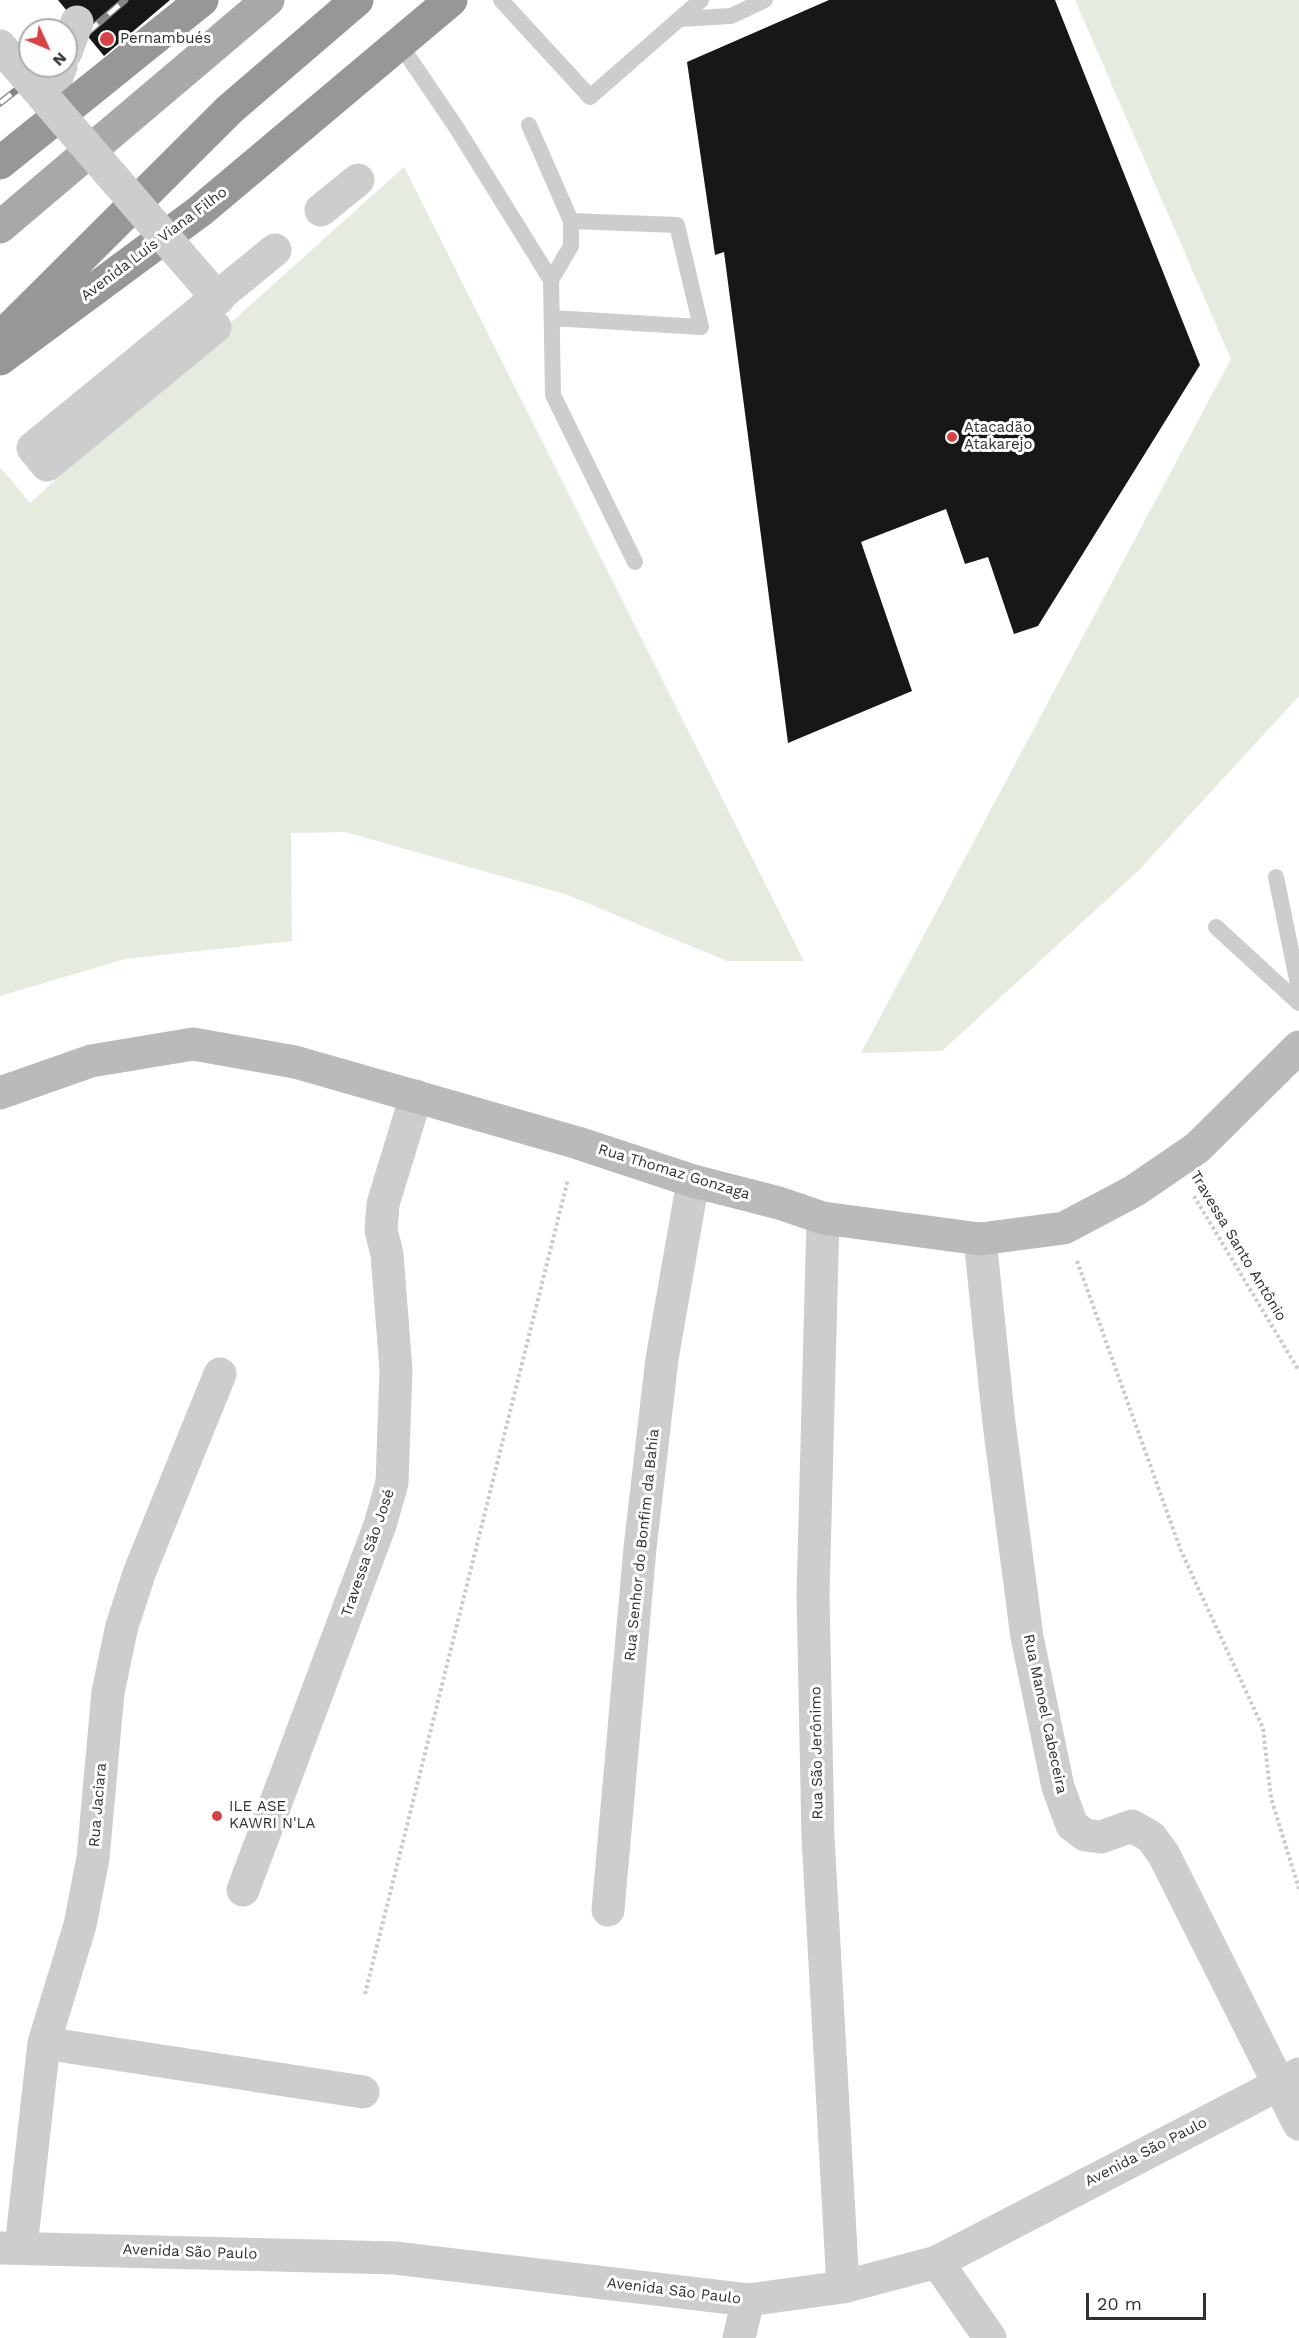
<!DOCTYPE html>
<meta charset="utf-8">
<style>
body{margin:0}
#map{position:relative;width:1299px;height:2338px;overflow:hidden;background:#fff;font-family:"Work Sans",sans-serif}
canvas{display:block}
.north{position:absolute;left:18px;top:18px;width:60px;height:60px;box-sizing:border-box;background:#fff;border:2px solid #acacac;border-radius:50%;rotate:134deg;font-size:16px;font-weight:700;line-height:24px;text-align:center;color:#303030}
.north::after{content:'';display:block;margin:auto;width:21px;height:27px;background:#d44446;clip-path:polygon(50% 0,100% 100%,50% 72%,0 100%)}
.scale{position:absolute;left:1086px;top:2293px;width:120px;height:27px;box-sizing:border-box;border:3px solid #303030;border-top:0;padding-left:8px;font-size:18px;line-height:21px;white-space:nowrap;color:#303030;-webkit-text-stroke:4px #fff;paint-order:stroke}
</style>
<div id="map">
<canvas width="1299" height="2338"></canvas>
<div class="north">N</div>
<div class="scale">20 m</div>
</div>
<script>
const ctx = document.querySelector('canvas').getContext('2d');
ctx.lineJoin = 'round';
function fillPath(path, color) { ctx.fillStyle = color; ctx.fill(path, 'evenodd'); }
const toPath = rows => new Path2D(rows.map(r => 'M' + r).join(''));
function strokePath(path, color, width, dash) { ctx.strokeStyle = color; ctx.lineWidth = width; ctx.lineCap = dash ? 'butt' : 'round'; ctx.setLineDash(dash || []); ctx.stroke(path); }
function drawText(font, color, halo, rows, align = 'center') {
  ctx.font = font + ' "Work Sans",sans-serif'; ctx.lineWidth = 6; ctx.setLineDash([]); ctx.textBaseline = 'middle'; ctx.strokeStyle = halo; ctx.fillStyle = color; for (const [text, x, y, turn = 0] of rows) {
    ctx.save(); ctx.translate(x, y); ctx.rotate((+turn || 0) * Math.PI / 180); ctx.textAlign = isNaN(turn) ? turn : align; if (halo) ctx.strokeText(text, 0, 0); ctx.fillText(text, 0, 0); ctx.restore();
  }
}
const green = toPath([
 [1075,0,1299,0,1299,696,1138,871,942,1051,861,1053,1231,359],
 [404,167,804,961,727,961,565,894,345,832,291,833,292,941,125,959,0,996,0,467,30,503]
]);
const building = toPath([
 [58,0,170,0,104,56],
 [829,0,1055,0,1200,365,1038,626,1014,634,988,557,965,564,946,509,861,542,912,691,788,743,724,252,715,255,687,62]
]);
const path = toPath([
 [1194,1196,1299,1371],
 [1077,1261,1181,1551,1263,1728,1271,1798,1299,1889],
 [365,1994,568,1179]
]);
const lane = toPath([
 [501,0,590,97,701,0],
 [680,19,731,16,765,0],
 [399,43,456,127,551,280,553,395,635,562],
 [529,125,571,221,571,246,551,280],
 [552,318,701,327,677,225,571,221],
 [1276,877,1299,989],
 [1216,927,1299,1003]
]);
const street = toPath([
 [48,102,61,66],
 [321,210,358,180],
 [58,436,206,317,215,327,47,465,33,448,275,250],
 [823,1218,813,1595,818,1837,843,2287],
 [980,1239,999,1423,1027,1637,1058,1787,1072,1825,1085,1835,1101,1837,1132,1826,1151,1837,1164,1855,1299,2124],
 [243,1890,380,1525,392,1483,396,1370,387,1254,381,1230,383,1204,416,1096],
 [608,1910,640,1548,662,1359,693,1181],
 [44,2043,363,2092],
 [21,2247,44,2043,80,1925,93,1858,108,1692,122,1626,140,1571,220,1374],
 [0,2248,395,2258,748,2300,843,2287,937,2262,1299,2074],
 [937,2262,990,2338],
 [739,2338,748,2300]
]);
const secondary = toPath([
 [0,1093,91,1061,193,1044,295,1062,578,1143,693,1181,779,1203,823,1218,980,1239,1064,1228,1134,1191,1197,1148,1299,1047]
]);
const primary = toPath([
 [0,227,268,0]
]);
const highway = toPath([
 [0,163,202,0],
 [0,338,230,109,357,0],
 [0,359,200,211,451,0]
]);
const rail = toPath([
 [66,51,125,0],
 [0,103,47,66]
]);
const streetBridge = toPath([
 [0,46,218,299],
 [66,52,77,22]
]);
const markers = [
 [107,39,8,"#d44446"],
 [952,437,6,"#d44446"],
 [217,1816,6,"#d44446"]
];
const poiNames = [
 ["Pernambués",120,39],
 ["Atacadão",964,428],
 ["Atakarejo",964,445],
 ["ILE ASE",229,1807],
 ["KAWRI N'LA",229,1824]
];
const streetNames = [
 ["Avenida Luís Viana Filho",154,244,-37],
 ["Rua Thomaz Gonzaga",674,1172,17],
 ["Travessa Santo Antônio",1238,1246,59],
 ["Rua Senhor do Bonfim da Bahia",642,1545,-84],
 ["Travessa São José",368,1553,-71],
 ["Rua Manoel Cabeceira",1045,1714,78],
 ["Rua São Jerônimo",817,1753,-91],
 ["Rua Jaciara",98,1805,-85],
 ["Avenida São Paulo",1146,2152,-27],
 ["Avenida São Paulo",190,2252,2],
 ["Avenida São Paulo",674,2291,7]
];
fillPath(green, '#e5ebdf');
fillPath(building, '#171717');
strokePath(path, '#cacaca', 4, [3, 3]);
strokePath(lane, '#cdcdcd', 16);
strokePath(street, '#cdcdcd', 33);
strokePath(secondary, '#bababa', 33);
strokePath(primary, '#a8a8a8', 33);
strokePath(highway, '#979797', 33);
strokePath(rail, '#858585', 7);
strokePath(rail, '#fff', 4.5, [14]);
strokePath(streetBridge, '#cdcdcd', 33);
for (const [x, y, r, color] of markers) { const dot = new Path2D(); dot.arc(x, y, r, 0, 2 * Math.PI); ctx.fillStyle = color; ctx.fill(dot); strokePath(dot, '#fff', 2); }
drawText('15px', '#303030', '#fff', poiNames, 'left');
drawText('15px', '#303030', '#fff', streetNames);
</script>
